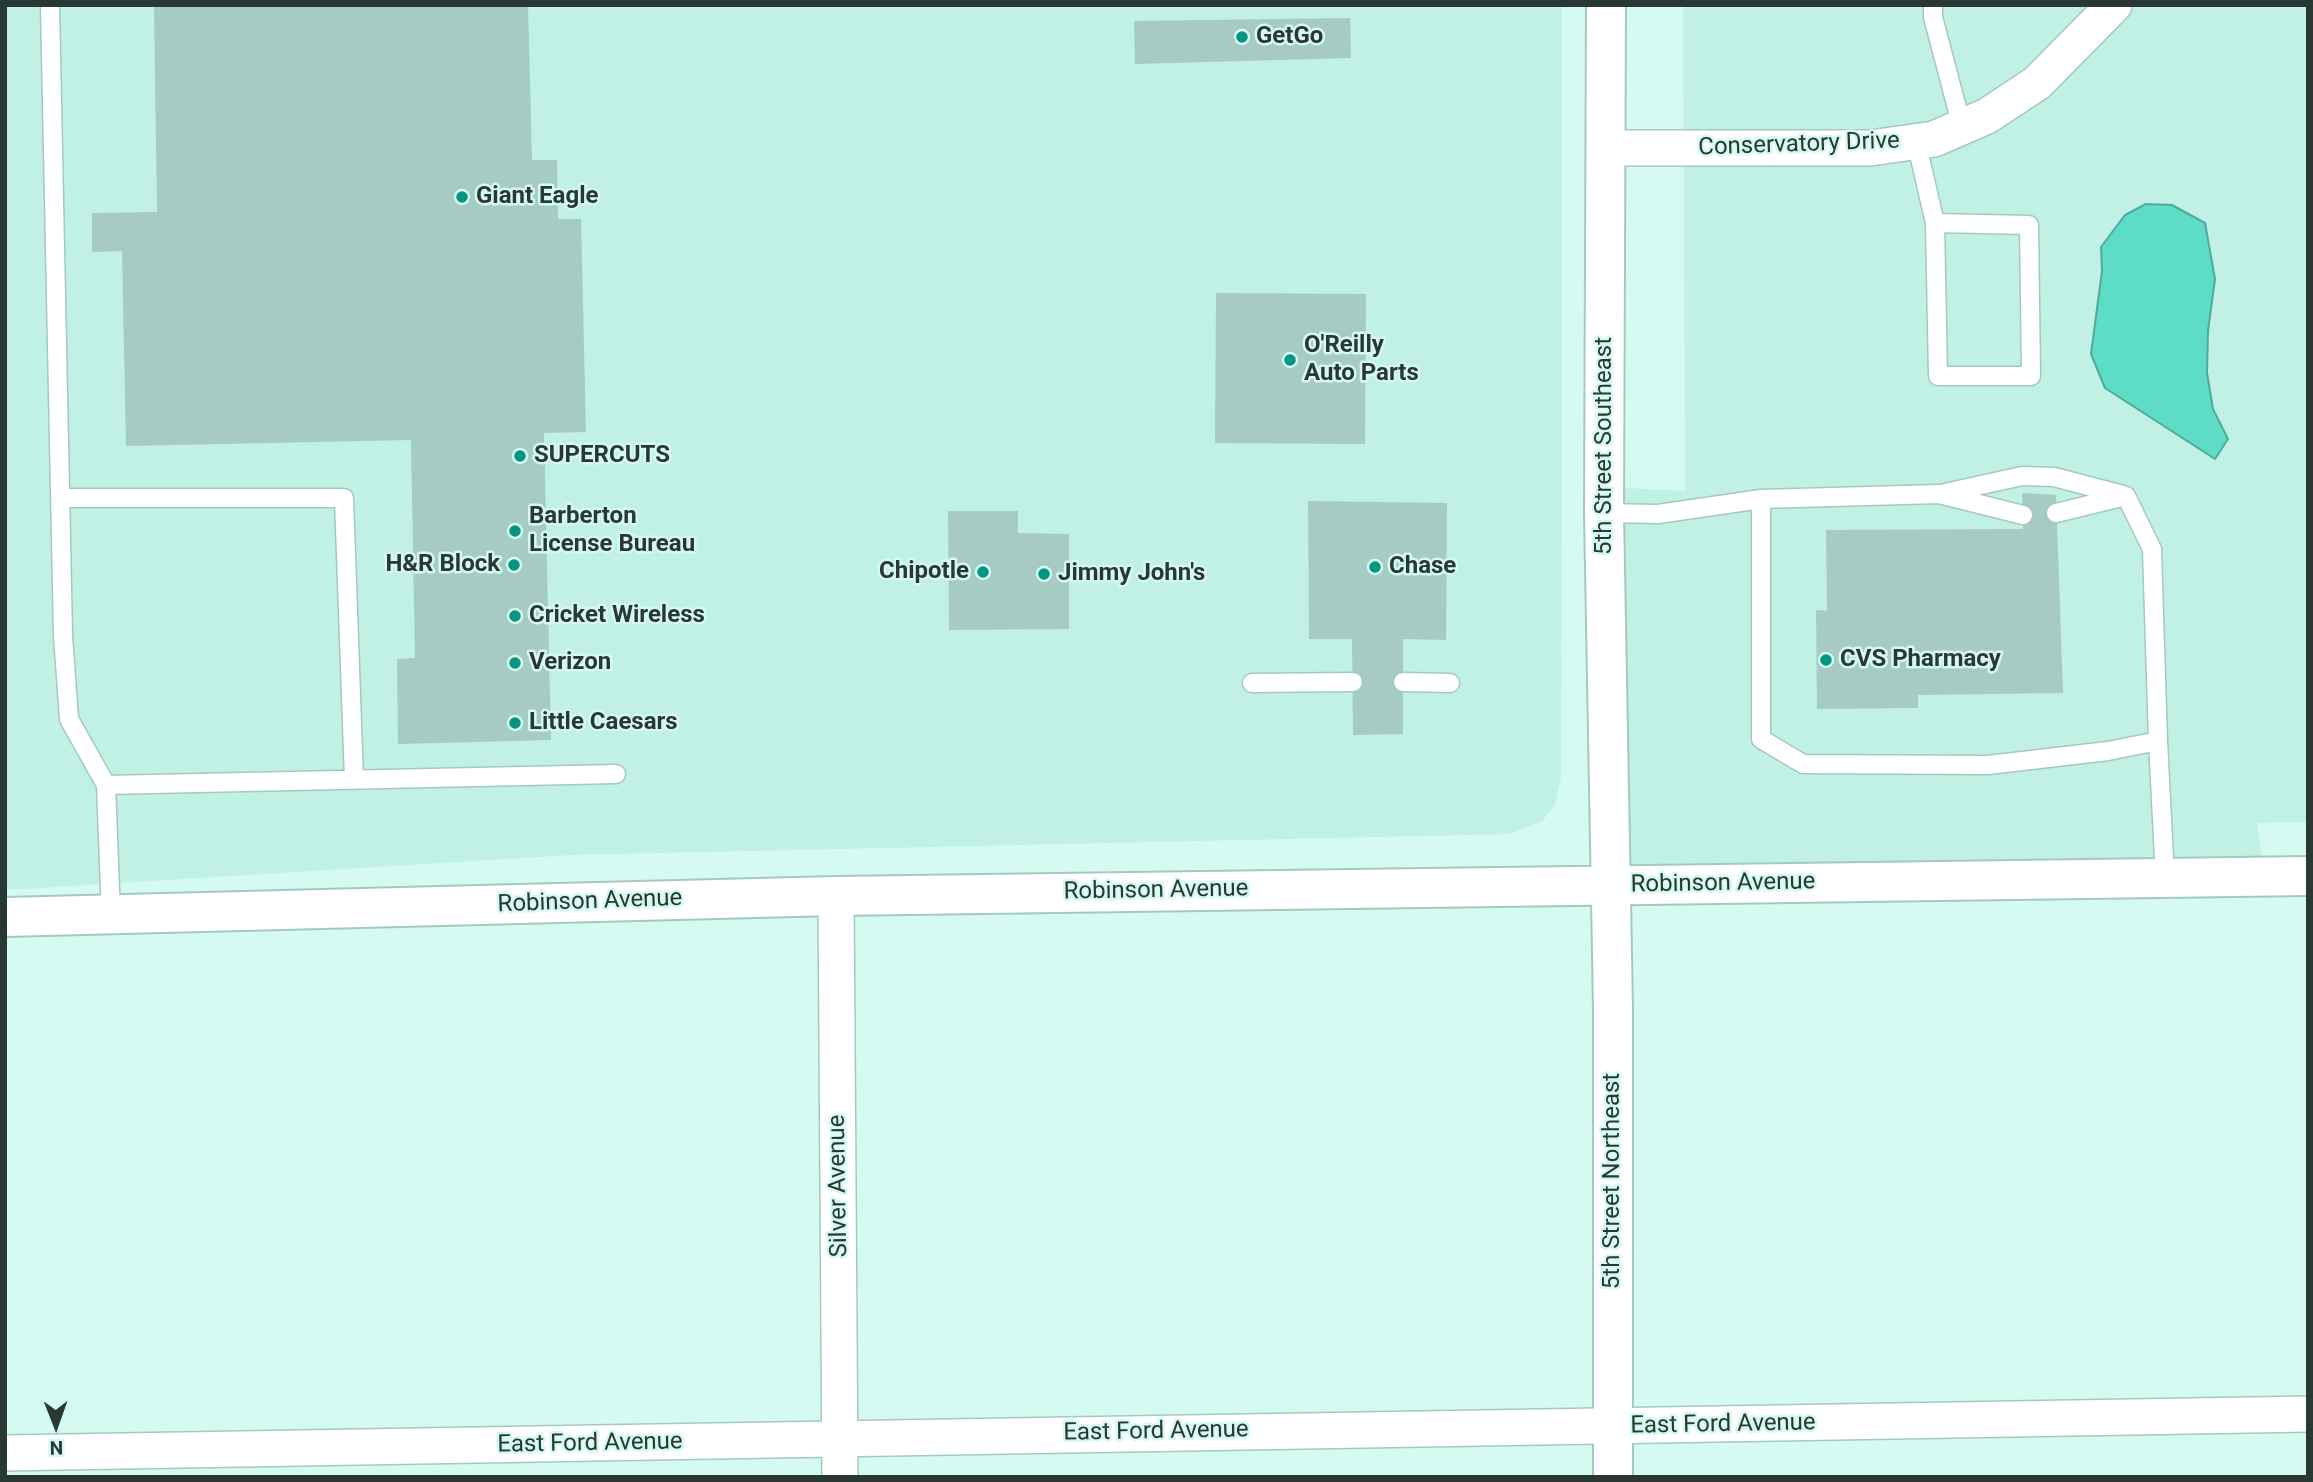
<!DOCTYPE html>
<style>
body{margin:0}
#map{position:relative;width:2313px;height:1482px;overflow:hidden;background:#d4faf1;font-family:Roboto,sans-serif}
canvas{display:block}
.frame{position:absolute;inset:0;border:7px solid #2a3835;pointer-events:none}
.north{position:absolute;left:21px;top:1391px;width:70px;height:70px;-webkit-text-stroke:5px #d4faf1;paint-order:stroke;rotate:179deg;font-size:19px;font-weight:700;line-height:28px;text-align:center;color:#2a3835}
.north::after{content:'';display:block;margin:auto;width:24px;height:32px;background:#2a3835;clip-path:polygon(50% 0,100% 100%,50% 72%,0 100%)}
</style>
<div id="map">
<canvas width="2313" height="1482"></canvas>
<div class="frame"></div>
<div class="north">N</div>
</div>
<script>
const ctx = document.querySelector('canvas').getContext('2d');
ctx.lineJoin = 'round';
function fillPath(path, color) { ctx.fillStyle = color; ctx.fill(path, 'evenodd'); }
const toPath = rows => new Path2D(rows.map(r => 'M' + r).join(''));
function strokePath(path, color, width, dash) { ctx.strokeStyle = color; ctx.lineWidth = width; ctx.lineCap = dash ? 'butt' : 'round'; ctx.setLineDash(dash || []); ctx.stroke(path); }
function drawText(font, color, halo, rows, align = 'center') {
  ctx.font = font + ' Roboto,sans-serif'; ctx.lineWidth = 5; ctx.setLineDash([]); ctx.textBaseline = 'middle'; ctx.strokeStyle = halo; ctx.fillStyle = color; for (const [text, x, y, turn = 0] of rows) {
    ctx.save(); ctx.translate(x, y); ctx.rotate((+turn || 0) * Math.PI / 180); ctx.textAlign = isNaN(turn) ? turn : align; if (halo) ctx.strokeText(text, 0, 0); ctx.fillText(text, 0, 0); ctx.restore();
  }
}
const built = toPath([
 [5,5,1562,5,1561,778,1554,806,1542,821,1509,834,571,855,5,890],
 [1683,5,2308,5,2308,822,2257,823,2265,876,1609,886,1605,487,1685,491]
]);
const water = toPath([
 [2146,204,2172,205,2205,223,2215,279,2208,331,2207,373,2213,409,2228,439,2215,459,2105,388,2091,354,2102,271,2101,247,2125,215,2146,204]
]);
const building = toPath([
 [154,5,528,5,532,160,557,160,558,219,581,219,586,432,544,433,551,740,398,744,397,659,415,658,411,440,126,446,122,251,92,252,92,213,157,212],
 [1350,18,1351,58,1135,64,1134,21],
 [1216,293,1366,294,1365,444,1215,443],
 [2022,493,2056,495,2063,693,1918,695,1918,708,1817,709,1816,610,1827,611,1826,530,2023,529],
 [1308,501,1447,503,1446,640,1403,639,1403,734,1353,735,1352,639,1309,639],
 [948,511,1018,511,1018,533,1069,534,1069,629,949,630]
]);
const service = toPath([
 [50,5,63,636,69,719,106,785],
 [1933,5,1933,17,1962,127],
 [1916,141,1935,223,2029,225,2031,376,1938,376,1935,223],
 [1945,493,2022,476,2054,477,2123,495],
 [60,498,344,498,354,780],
 [1761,499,1939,494,2023,515],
 [1604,513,1658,514,1761,499,1761,739,1803,764,1988,765,2108,751,2158,741,2165,878],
 [2056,513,2126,496,2152,549,2158,741],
 [1403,682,1450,683],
 [1252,683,1353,682],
 [111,915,106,785,616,774]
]);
const minor = toPath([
 [1605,148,1870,148,1934,139,1987,116,2037,83,2114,5],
 [836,896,840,1477],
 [5,1453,2308,1414]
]);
const secondary = toPath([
 [1606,5,1604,513,1613,1009,1613,1477],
 [5,917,836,896,2308,876]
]);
const markers = [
 [1242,37,7,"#069582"],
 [462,197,7,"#069582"],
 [1290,360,7,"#069582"],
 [520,456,7,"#069582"],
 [515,531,7,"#069582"],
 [514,565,7,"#069582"],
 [1375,567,7,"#069582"],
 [983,572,7,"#069582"],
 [1044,574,7,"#069582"],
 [515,616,7,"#069582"],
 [1826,660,7,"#069582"],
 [515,663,7,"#069582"],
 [515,723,7,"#069582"]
];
const poiNames = [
 ["GetGo",1256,37],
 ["Giant Eagle",476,197],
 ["O'Reilly",1304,346],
 ["Auto Parts",1304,374],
 ["SUPERCUTS",534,456],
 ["Barberton",529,517],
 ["License Bureau",529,545],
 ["H&R Block",500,565,"right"],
 ["Chase",1389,567],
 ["Chipotle",969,572,"right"],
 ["Jimmy John's",1058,574],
 ["Cricket Wireless",529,616],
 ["CVS Pharmacy",1840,660],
 ["Verizon",529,663],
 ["Little Caesars",529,723]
];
const streetNames = [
 ["Conservatory Drive",1799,145,-2],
 ["5th Street Southeast",1605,446,-90],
 ["Robinson Avenue",1723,884,-1],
 ["Robinson Avenue",1156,891,-1],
 ["Robinson Avenue",590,902,-2],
 ["5th Street Northeast",1613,1181,-90],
 ["Silver Avenue",839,1186,-91],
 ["East Ford Avenue",1723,1425,-1],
 ["East Ford Avenue",1156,1432,-1],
 ["East Ford Avenue",590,1444,-1]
];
fillPath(built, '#c1f0e5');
fillPath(water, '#5dddc6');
strokePath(water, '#4eac9a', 2);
fillPath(building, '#a6cbc2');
strokePath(service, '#a5c9c1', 21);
strokePath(minor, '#a5c9c1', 38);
strokePath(secondary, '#a5c9c1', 42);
strokePath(service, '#fff', 18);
strokePath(minor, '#fff', 35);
strokePath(secondary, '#fff', 38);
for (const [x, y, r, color] of markers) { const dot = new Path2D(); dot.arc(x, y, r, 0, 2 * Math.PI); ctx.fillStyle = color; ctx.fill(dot); strokePath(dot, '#d4faf1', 2.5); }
drawText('bold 24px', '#2a3835', '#d4faf1', poiNames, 'left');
drawText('24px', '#2a3835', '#d4faf1', streetNames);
</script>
